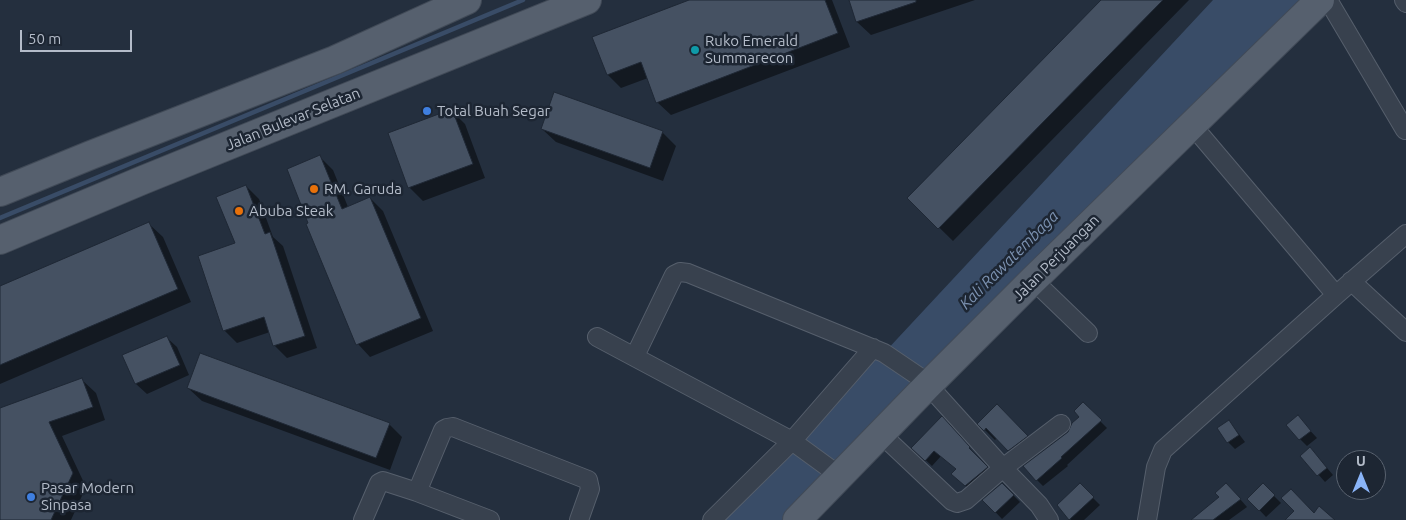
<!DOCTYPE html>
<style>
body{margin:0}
#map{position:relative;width:1406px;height:520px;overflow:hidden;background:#242f3e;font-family:Ubuntu,sans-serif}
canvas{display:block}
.north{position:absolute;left:1336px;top:450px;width:50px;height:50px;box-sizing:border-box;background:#1d2633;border:1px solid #59626f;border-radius:50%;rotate:0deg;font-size:14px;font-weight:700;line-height:20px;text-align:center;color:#b4bcc9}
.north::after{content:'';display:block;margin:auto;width:18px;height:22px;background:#8ab4f8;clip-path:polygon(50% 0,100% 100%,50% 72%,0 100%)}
.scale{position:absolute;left:20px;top:30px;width:112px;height:22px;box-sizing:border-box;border:2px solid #b4bcc9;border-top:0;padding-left:6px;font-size:15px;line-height:18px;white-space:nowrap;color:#b4bcc9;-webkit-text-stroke:4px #1d2633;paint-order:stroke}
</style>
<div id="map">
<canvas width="1406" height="520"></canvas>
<div class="north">U</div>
<div class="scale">50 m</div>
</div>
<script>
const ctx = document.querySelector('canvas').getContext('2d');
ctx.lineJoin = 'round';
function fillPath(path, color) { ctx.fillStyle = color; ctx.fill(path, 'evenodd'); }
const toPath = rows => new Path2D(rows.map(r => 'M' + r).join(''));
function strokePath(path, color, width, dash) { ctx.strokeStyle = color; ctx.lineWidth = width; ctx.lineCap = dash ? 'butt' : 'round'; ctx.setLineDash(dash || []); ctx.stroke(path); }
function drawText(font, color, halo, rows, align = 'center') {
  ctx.font = font + ' Ubuntu,sans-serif'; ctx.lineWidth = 5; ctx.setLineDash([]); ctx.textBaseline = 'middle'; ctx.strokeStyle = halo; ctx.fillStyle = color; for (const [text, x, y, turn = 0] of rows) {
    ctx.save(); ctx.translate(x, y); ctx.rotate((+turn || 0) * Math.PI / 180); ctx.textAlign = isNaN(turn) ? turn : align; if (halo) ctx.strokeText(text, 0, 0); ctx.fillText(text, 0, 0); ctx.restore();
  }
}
const water = toPath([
 [1213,0,1320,0,797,520,712,520,873,348,884,353]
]);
const shadow = toPath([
 [693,0,832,0,850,47,671,115,657,102,648,78,621,88,608,75,594,38],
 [850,0,975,0,871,35,857,22],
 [1103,0,1189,0,953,241,909,198],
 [452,111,465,124,485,178,423,201,409,187],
 [542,129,662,132,676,146,663,181,556,142],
 [320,157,333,170,348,207,370,198,383,211,433,331,370,357,358,344,310,223],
 [246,186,259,199,273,237,283,246,317,348,287,358,274,345,270,332,237,343,224,330],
 [149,224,163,237,191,302,0,384,0,288],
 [166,337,177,347,189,375,147,394,136,384,124,356],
 [82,380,96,393,105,420,62,436,86,487,71,520,0,520,0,409],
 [188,388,389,424,402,437,390,470,202,401],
 [1083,404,1107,428,1067,465,1068,466,1043,486,1037,480,1081,417],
 [997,406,1037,447,1019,460,997,438,995,440,985,430],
 [1229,421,1245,442,1235,449,1228,442],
 [948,424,975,454,974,455,993,474,972,492,959,480,957,469,941,456,932,466,913,448],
 [1304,424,1317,438,1307,446,1300,439],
 [1302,456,1317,456,1333,475,1325,482],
 [1002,484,1020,502,1002,519,984,500],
 [1080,485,1100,505,1084,520,1071,520,1058,505],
 [1263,485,1281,503,1266,517,1249,499],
 [1233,491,1247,507,1229,520,1193,520]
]);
const stream = toPath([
 [0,218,523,0]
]);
const building = toPath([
 [689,0,825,0,838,33,656,103,641,62,607,75,592,37,689,0],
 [849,0,916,0,916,2,856,22,849,0],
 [1101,0,1163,0,938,229,907,198,1101,0],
 [554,92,663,131,650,168,541,129,554,92],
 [452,109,473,164,408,188,388,133,452,109],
 [320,155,342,209,370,197,421,318,356,345,306,224,308,223,287,169,320,155],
 [246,185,265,234,270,232,305,336,273,346,264,317,223,331,198,256,235,243,216,197,246,185],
 [149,222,178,289,0,365,0,286,149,222],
 [167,336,180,365,135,384,122,355,167,336],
 [200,353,390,423,376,458,187,388,200,353],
 [82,378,93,407,49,422,73,473,51,520,0,520,0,408,82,378],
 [1083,402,1102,420,1061,457,1062,458,1036,481,1023,466,1068,432,1072,423,1079,417,1074,411,1083,402],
 [997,404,1028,436,1008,451,986,428,984,431,977,424,997,404],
 [1298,415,1311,431,1299,440,1286,425,1298,415],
 [942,416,970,447,969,448,988,467,965,486,951,474,956,469,934,451,925,461,911,448,942,416],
 [1229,420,1239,435,1227,443,1217,428,1229,420],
 [1310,447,1327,468,1317,476,1300,456,1310,447],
 [1002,483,1014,495,995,513,982,500,1002,483],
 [1080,483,1094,497,1069,520,1057,505,1080,483],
 [1226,483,1241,499,1213,520,1191,520,1219,497,1215,493,1226,483],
 [1263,483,1275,495,1259,511,1247,499,1263,483],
 [1291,489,1314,513,1319,506,1335,520,1285,520,1294,511,1281,498,1291,489]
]);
const minor = toPath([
 [1328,0,1405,130],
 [1404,0,1406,3],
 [1192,125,1336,295],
 [1033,280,1088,333],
 [1351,281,1406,332],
 [597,337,792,441,840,476],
 [635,356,674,275,680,272,688,273,884,353,918,376,928,385,1003,468,1039,505,1049,520],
 [881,434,952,501,957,503,966,500,1003,468,1061,424],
 [417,492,443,430,447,428,453,427,588,480,590,489,579,520],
 [363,520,379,483,383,481,417,492,490,520],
 [712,520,792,441,873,348],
 [1147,520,1156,467,1163,450,1336,295,1406,234]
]);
const primary = toPath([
 [0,192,91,155,335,60,467,0],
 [0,240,143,180,587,0],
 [797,520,928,385,1033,280,1320,0]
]);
const markers = [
 [695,50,5,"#0f9aa8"],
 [427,111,5,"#3f7fe0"],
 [314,189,5,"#e8710a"],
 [239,211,5,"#e8710a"],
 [31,497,5,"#3f7fe0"]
];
const poiNames = [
 ["Ruko Emerald",705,41],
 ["Summarecon",705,58],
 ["Total Buah Segar",437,111],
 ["RM. Garuda",324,189],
 ["Abuba Steak",249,211],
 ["Pasar Modern",41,488],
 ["Sinpasa",41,505]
];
const streetNames = [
 ["Jalan Bulevar Selatan",293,119,-22],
 ["Jalan Perjuangan",1056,258,-45]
];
const waterNames = [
 ["Kali Rawatembaga",1009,260,-45]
];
fillPath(water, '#394c67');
fillPath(shadow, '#0007');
strokePath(stream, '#394c67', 4.5);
fillPath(building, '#455162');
strokePath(building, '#1f2835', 1);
strokePath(minor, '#565f6c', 20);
strokePath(primary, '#414a57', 30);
strokePath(minor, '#38414e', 18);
strokePath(primary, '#56606e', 28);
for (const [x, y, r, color] of markers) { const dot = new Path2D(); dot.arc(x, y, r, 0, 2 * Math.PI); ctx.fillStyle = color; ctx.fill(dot); strokePath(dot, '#1d2633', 2); }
drawText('15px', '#b4bcc9', '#1d2633', poiNames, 'left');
drawText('15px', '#b4bcc9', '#1d2633', streetNames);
drawText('italic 16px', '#7c92b1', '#1d2633', waterNames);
</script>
